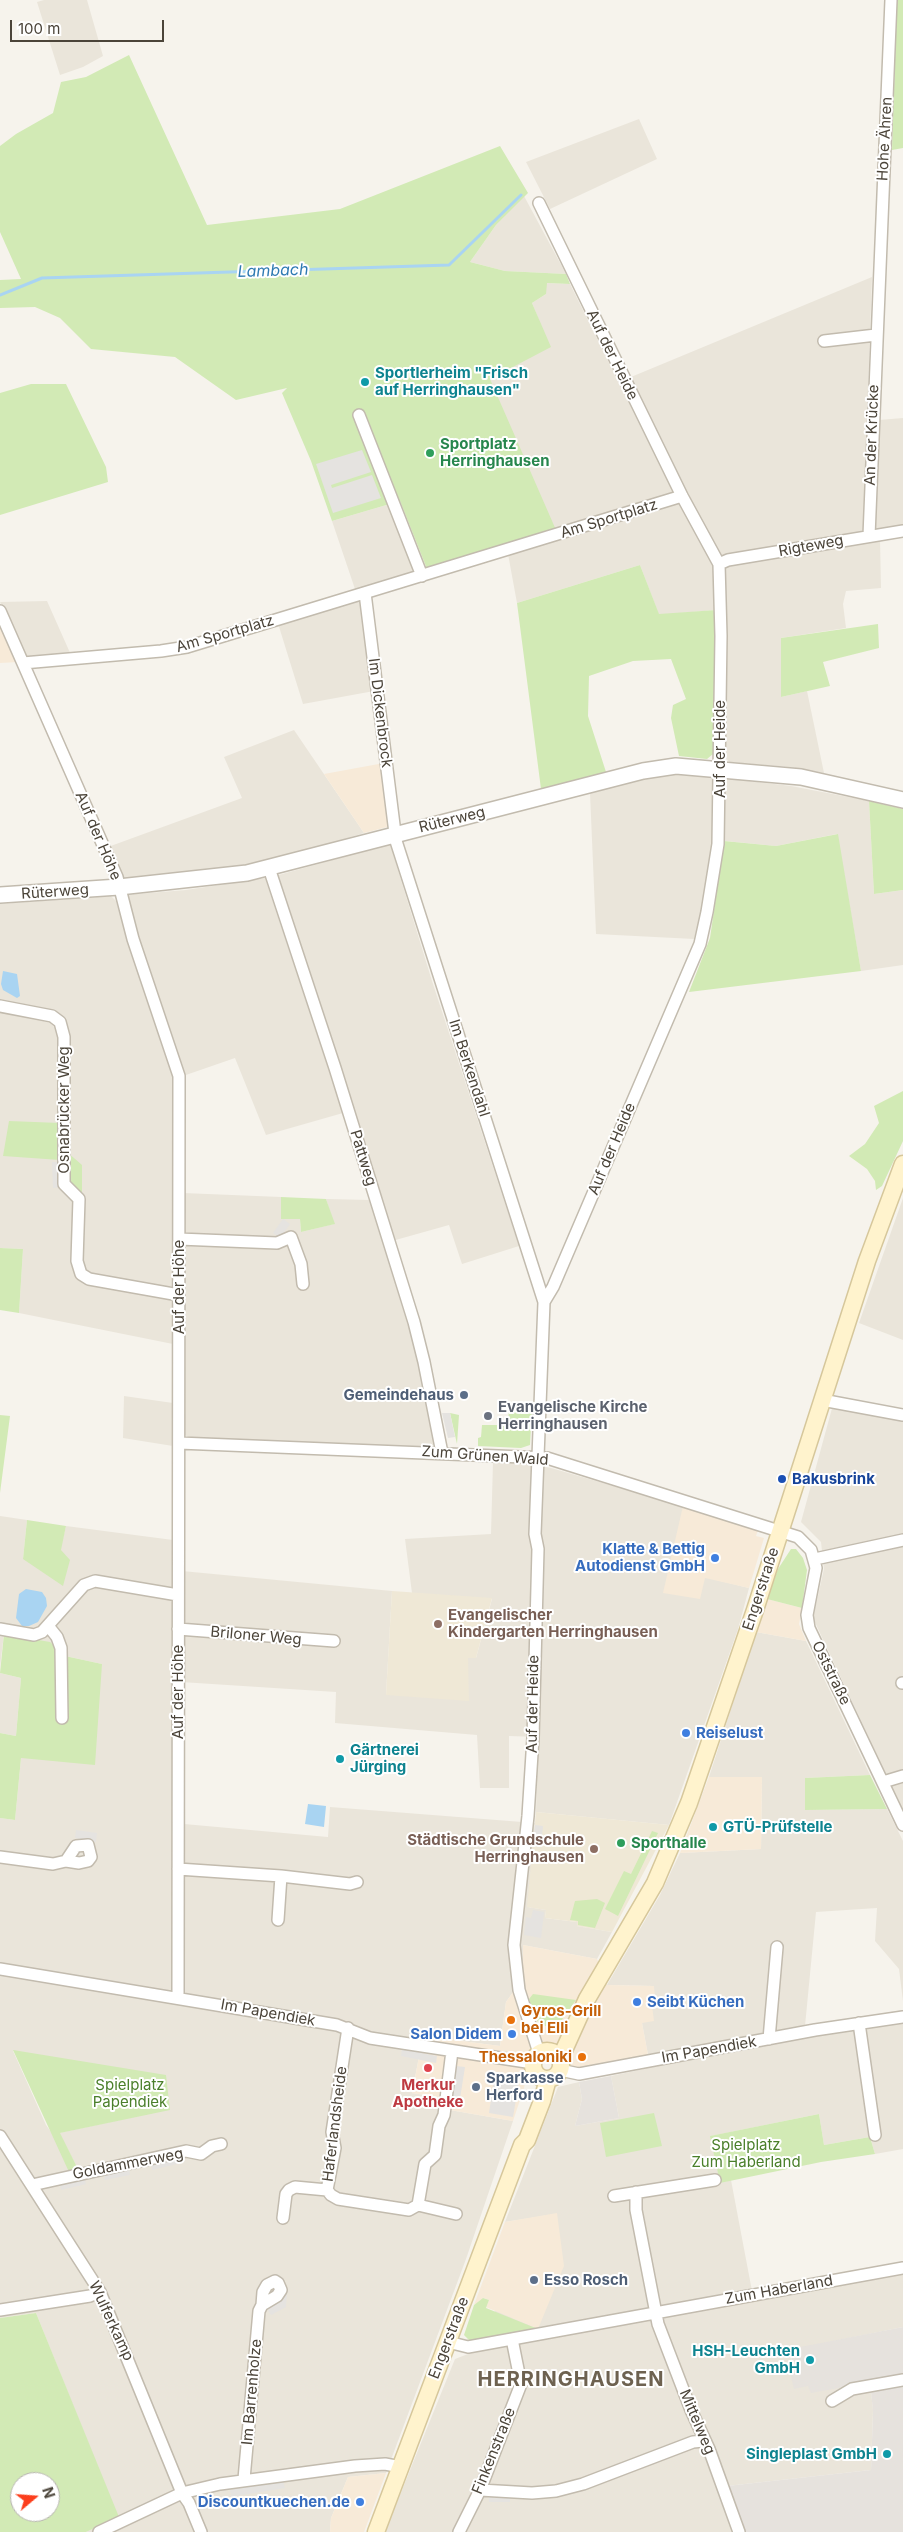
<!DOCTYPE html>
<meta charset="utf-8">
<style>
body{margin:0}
#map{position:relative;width:903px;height:2532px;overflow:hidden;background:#f6f3ec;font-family:Inter,sans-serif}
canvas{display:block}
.north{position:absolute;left:10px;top:2472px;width:50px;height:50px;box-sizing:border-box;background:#fff;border:1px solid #b7b4b0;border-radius:50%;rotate:72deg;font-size:14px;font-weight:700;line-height:20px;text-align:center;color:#4b4439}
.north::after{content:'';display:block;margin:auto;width:18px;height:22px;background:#fc3f1d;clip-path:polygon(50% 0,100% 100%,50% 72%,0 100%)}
.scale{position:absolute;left:10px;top:20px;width:154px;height:22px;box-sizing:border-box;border:2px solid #4b4439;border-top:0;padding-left:6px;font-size:15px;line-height:18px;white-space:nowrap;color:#4b4439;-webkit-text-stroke:4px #fff;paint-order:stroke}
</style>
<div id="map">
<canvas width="903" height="2532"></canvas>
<div class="north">N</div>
<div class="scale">100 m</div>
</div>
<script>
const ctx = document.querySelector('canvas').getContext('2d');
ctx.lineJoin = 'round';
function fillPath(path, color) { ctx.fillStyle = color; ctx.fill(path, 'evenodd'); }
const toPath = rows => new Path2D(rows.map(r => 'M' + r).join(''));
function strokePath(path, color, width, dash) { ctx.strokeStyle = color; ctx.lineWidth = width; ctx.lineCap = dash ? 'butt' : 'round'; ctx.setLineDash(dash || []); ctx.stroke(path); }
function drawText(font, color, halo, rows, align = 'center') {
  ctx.font = font + ' Inter,sans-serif'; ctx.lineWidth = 4; ctx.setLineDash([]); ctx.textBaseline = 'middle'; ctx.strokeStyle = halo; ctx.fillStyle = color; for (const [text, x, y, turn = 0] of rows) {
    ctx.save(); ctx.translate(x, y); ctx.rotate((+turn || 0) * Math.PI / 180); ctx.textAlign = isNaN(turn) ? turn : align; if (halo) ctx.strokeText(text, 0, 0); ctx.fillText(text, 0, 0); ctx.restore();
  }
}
const residential = toPath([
 [44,0,87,0,103,56,83,67,60,75,37,2],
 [639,119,657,159,550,209,526,162],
 [524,196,566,274,505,271,470,262,496,225],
 [872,277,867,421,903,418,903,535,880,539,881,588,846,591,843,604,846,628,781,638,781,697,807,691,824,773,790,767,729,762,723,754,715,610,659,615,640,565,517,603,508,554,490,379,539,320,532,303,546,294,546,283,570,284,620,385,631,377],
 [400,501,427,569,365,590,374,691,303,704,276,617,356,592,332,521],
 [47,601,71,655,26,659,0,602],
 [294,730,364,833,299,853,244,866,128,880,121,877,108,847,242,798,224,757],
 [674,772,791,786,869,801,874,894,903,890,903,965,861,971,837,834,776,846,715,840,705,899,694,939,596,934,590,793],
 [390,844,432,981,519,1246,462,1264,449,1225,392,1241,275,876],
 [265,878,343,1113,266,1135,235,1058,183,1076,124,895,186,890],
 [111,896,116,901,133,957,175,1072,173,1344,19,1313,23,1249,0,1248,0,904],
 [183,1193,281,1197,281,1219,300,1219,301,1232,334,1224,326,1199,370,1200,420,1365,434,1444,428,1449,190,1438,185,1435],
 [903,1198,903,1340,859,1323],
 [124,1396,173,1403,173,1446,123,1438],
 [834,1401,903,1413,903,1811,813,1618,824,1569,821,1542,801,1522],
 [493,1462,524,1463,551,1468,683,1506,705,1577,749,1588,738,1629,669,1825,536,1812,538,1737,509,1736,509,1788,480,1788,477,1735,335,1723,336,1692,181,1682,182,1571,392,1591,386,1695,468,1657,476,1658,492,1599,412,1593,405,1539,491,1534],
 [0,1516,27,1520,23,1559,60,1550,66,1526,173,1540,173,1823,328,1837,330,1807,535,1823,528,1907,546,1910,545,1918,577,1922,577,1926,612,1932,597,1959,523,1945,523,1978,506,2002,500,2046,423,2036,412,2093,431,2096,450,2110,513,2121,466,2259,386,2473,348,2477,331,2518,330,2532,86,2532,118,2517,36,2313,0,2318,0,1818,15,1820,21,1758,102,1664,65,1656,4,1634,0,1667],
 [13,2051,99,2065,170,2109,59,2133,78,2169,46,2125],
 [756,1632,806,1641,870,1775,805,1778,805,1810,887,1809,903,1841,903,2001,899,1969,875,1941,877,1908,816,1912,805,2026,903,2010,903,2149,875,2154,870,2137,824,2145,819,2114,711,2136,720,2183,731,2180,752,2291,903,2265,903,2327,790,2350,792,2362,808,2386,870,2381,873,2410,871,2470,727,2486,738,2532,385,2532,455,2359,468,2354,556,2214,505,2222,558,2087,579,2082,582,2099,575,2126,619,2118,611,2076,644,2069,648,2055,642,2023,651,1998,654,1997,653,1986,607,1985,660,1895,680,1853,761,1849,762,1777,709,1777],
 [0,1673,21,1678,16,1736,0,1733]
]);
const commercial = toPath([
 [0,620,18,662,0,663],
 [384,763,391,826,364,833,324,774],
 [683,1506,758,1530,756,1536,764,1538,749,1588,705,1578,700,1599,663,1593],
 [767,1599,802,1608,799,1624,806,1641,756,1632],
 [709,1777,762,1777,761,1849,680,1853],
 [523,1945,597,1959,607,1985,654,1986,655,1997,651,1998,654,2021,642,2023,648,2055,580,2070,573,2069,552,2052,538,2052,529,2055,524,2088,513,2121,450,2110,431,2096,412,2093,423,2036,500,2046,506,2002,523,1978],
 [557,2213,564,2266,538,2329,486,2307,489,2300,484,2298,474,2305,505,2222],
 [386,2473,364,2532,330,2532,331,2518,348,2477]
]);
const industrial = toPath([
 [611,2076,619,2118,575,2126,582,2099,579,2082],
 [903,2327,903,2532,742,2532,727,2486,871,2470,873,2411,870,2382,811,2393,808,2386,794,2389,788,2363,792,2361,790,2349]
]);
const education = toPath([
 [392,1591,492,1598,476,1658,468,1658,469,1701,386,1695],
 [536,1812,669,1825,612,1932,577,1926,577,1922,545,1918,546,1910,527,1907]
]);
const green = toPath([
 [897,0,903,0,903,148,892,150],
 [129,55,207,225,340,209,500,146,528,193,496,225,470,262,505,271,566,274,570,284,547,283,546,294,532,303,551,347,490,379,556,530,427,569,400,501,332,521,311,461,282,393,287,388,236,400,175,357,91,349,60,318,35,307,0,308,0,280,21,279,0,232,0,146,16,134,53,113,61,82,86,77],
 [31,384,66,384,106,467,108,482,0,515,0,393],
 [640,565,659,614,716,610,713,754,707,759,679,756,671,718,673,705,686,699,671,659,633,661,589,676,588,716,606,772,541,789,517,603],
 [878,624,879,648,823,662,830,686,781,697,781,638],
 [869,801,903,809,903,890,874,894],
 [838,834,861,971,689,992,710,938,724,841,776,846],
 [903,1091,903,1141,882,1186,876,1190,875,1181,867,1169,849,1156,865,1144,879,1123,874,1106],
 [9,1121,60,1123,60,1160,3,1156],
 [67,1152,82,1165,82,1197,67,1182],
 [281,1197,326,1199,335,1224,301,1232,300,1219,281,1219],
 [0,1248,23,1249,19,1313,0,1310],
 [509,1408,532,1409,530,1445,521,1448,478,1446,478,1438,481,1437,482,1425,508,1425],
 [450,1413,459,1415,457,1444],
 [0,1415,10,1416,0,1493],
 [27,1520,66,1526,61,1550,70,1560,63,1586,23,1559],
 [791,1549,796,1549,803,1558,807,1570,802,1608,767,1599,778,1569],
 [4,1634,50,1642,65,1656,102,1664,95,1765,21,1758,15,1820,0,1818,0,1733,16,1736,21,1678,0,1673],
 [870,1775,887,1809,805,1810,805,1778],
 [652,1831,658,1833,618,1916,605,1909,624,1871,631,1874],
 [597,1899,605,1903,595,1928,578,1925,578,1921,570,1920,575,1901],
 [533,1994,576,2000,561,2021,548,2027,540,2024,535,2018,529,1999],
 [13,2050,166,2075,170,2110,60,2133,78,2169,69,2172],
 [654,2113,662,2146,606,2157,600,2123],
 [819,2114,824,2145,870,2137,875,2154,821,2162,720,2183,710,2136],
 [483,2298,489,2300,486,2308,538,2329,473,2342,469,2340,464,2335,474,2305],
 [36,2313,119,2517,86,2532,0,2532,0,2318],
 [20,2482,50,2482,50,2512,20,2512]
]);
const parking = toPath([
 [362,450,371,472,331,485,332,488,372,475,381,498,333,513,316,464],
 [52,1162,61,1162,62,1187,53,1188],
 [283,1219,290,1224,280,1238,273,1233],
 [442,1413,450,1413,455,1437,448,1438],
 [535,1825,543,1826,541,1847,533,1846],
 [76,1830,97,1833,96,1842,75,1838],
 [533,1910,544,1912,541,1938,524,1935,526,1917,531,1918],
 [402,2049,437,2056,436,2063,401,2056],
 [456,2066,465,2067,459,2105,450,2103],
 [495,2072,520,2076,513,2117,489,2113],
 [176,2157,177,2164,152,2170,151,2163],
 [129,2167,130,2175,105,2180,104,2173],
 [84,2177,86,2184,61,2190,59,2182],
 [287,2292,286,2307,271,2315,268,2310],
 [283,2481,285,2488,231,2497,230,2490],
 [489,2495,510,2496,510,2502,489,2502]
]);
const water = toPath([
 [3,971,17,974,20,996,17,998,3,990,1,984],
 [26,1589,42,1592,46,1598,47,1606,38,1622,29,1626,22,1626,16,1618,19,1594],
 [308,1804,326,1806,324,1827,305,1824]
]);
const stream = toPath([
 [0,295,42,278,449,265,521,195]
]);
const minor = toPath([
 [539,203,682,496,719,564,721,636,718,844,707,912,700,944,553,1287,544,1302,535,1534,538,1549,533,1738,528,1816,514,1945,519,1990,539,2053],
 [824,341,876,335],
 [359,415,422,576],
 [869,536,891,0],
 [719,564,728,560,903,531],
 [365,593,396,841,544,1302],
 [0,611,117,877,133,939,179,1076,178,1997],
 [23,663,161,651,187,647,682,496],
 [269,868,335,1068,414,1322,424,1362,442,1453],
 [0,1006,52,1016,60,1022,64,1037,64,1184,79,1199,77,1261,81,1274,89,1279,179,1295],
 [179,1239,277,1243,291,1237,301,1264,303,1284],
 [822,1400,903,1415],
 [179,1443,547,1458,798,1537,811,1550,816,1568,807,1615,809,1628,903,1825],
 [815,1559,903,1540],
 [49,1627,57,1637,61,1648,62,1718],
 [0,1629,34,1635,42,1632,84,1585,95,1581,178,1595],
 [178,1629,334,1641],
 [902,1683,903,1683],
 [883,1782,903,1776],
 [0,1857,53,1864,66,1861,79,1863,88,1861,91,1857,88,1845,76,1846,66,1861],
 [178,1869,281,1876,350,1884,357,1882],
 [278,1920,281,1876],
 [0,1969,337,2025,370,2038,533,2063],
 [859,2023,875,2135],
 [348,2028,332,2132,335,2148,327,2190,331,2195,338,2199,409,2210,418,2205,425,2164,435,2155,439,2126,444,2115,452,2051],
 [769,2039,777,1947],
 [560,2070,579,2074,815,2030,903,2017],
 [0,2136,100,2292,182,2493,189,2503,201,2532],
 [32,2185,186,2151,201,2154,212,2146,221,2144],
 [636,2192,636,2210,658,2324,691,2410,709,2449,739,2532],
 [614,2196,715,2180],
 [418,2205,456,2214],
 [283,2218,286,2194,289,2190,295,2187,327,2190],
 [0,2310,90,2296,100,2292],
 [448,2342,468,2347,903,2268],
 [832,2401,852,2389,903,2380],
 [244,2479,259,2311,262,2305,277,2296,281,2290,278,2283,275,2281,267,2285,263,2292,262,2305],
 [480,2490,532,2493,556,2491,583,2484,693,2442,704,2441],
 [99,2532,182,2493,220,2484,355,2466,385,2464,401,2467],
 [459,2532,480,2490,521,2384,512,2339]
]);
const tertiary = toPath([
 [0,895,119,887,247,873,643,771,676,766,801,777,903,800]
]);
const secondary = toPath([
 '533 2065a14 14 0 1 1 28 0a14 14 0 1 1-28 0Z',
 [560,2059,587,1999,655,1883,689,1803,755,1610,867,1261,903,1164],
 [376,2532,522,2145,527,2140,542,2101,548,2079]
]);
const markers = [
 [365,382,5,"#0f9aa8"],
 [430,453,5,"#2e9e5b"],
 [464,1395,5,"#5c6f8a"],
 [488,1416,5,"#6b7280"],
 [782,1479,5,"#1a4fb4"],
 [715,1558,5,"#3f7fe0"],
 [438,1624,5,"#8d6e63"],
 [686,1733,5,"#3f7fe0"],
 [340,1759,5,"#0f9aa8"],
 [713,1827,5,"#0f9aa8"],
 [621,1843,5,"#2e9e5b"],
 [594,1849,5,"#8d6e63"],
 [637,2002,5,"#3f7fe0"],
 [511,2020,5,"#e8710a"],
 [512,2034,5,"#3f7fe0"],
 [582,2057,5,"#e8710a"],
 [428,2068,5,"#e0444e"],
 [476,2087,5,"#5c6f8a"],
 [534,2280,5,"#5c6f8a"],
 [810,2360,5,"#0f9aa8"],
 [887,2454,5,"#0f9aa8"],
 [360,2502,5,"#3f7fe0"]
];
const streetNames = [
 ["Hohe Ähren",885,139,-87],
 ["Auf der Heide",612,355,64],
 ["An der Krücke",872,435,-88],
 ["Am Sportplatz",609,519,-17],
 ["Rigteweg",811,546,-10],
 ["Am Sportplatz",225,634,-16],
 ["Im Dickenbrock",380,713,83],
 ["Auf der Heide",720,749,-90],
 ["Rüterweg",452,820,-14],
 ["Auf der Höhe",98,836,67],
 ["Rüterweg",55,892,-4],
 ["Im Berkendahl",469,1068,72],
 ["Osnabrücker Weg",64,1110,-90],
 ["Auf der Heide",612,1149,-67],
 ["Pattweg",363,1158,73],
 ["Auf der Höhe",179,1287,-90],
 ["Zum Grünen Wald",485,1456,4],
 ["Engerstraße",761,1589,-72],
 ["Briloner Weg",256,1636,5],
 ["Oststraße",831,1673,64],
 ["Auf der Höhe",178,1692,-90],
 ["Auf der Heide",533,1704,-89],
 ["Im Papendiek",268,2013,10],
 ["Im Papendiek",709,2050,-10],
 ["Haferlandsheide",335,2124,-83],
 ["Goldammerweg",128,2164,-11],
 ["Zum Haberland",779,2290,-10],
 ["Wulferkamp",111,2321,65],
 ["Engerstraße",449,2338,-69],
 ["Im Barrenholze",252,2392,-85],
 ["Mittelweg",697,2422,67],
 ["Finkenstraße",494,2451,-68]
];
const cultureNames = [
 ["Sportlerheim \"Frisch",375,373],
 ["auf Herringhausen\"",375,390],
 ["Gärtnerei",350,1750],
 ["Jürging",350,1767],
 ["GTÜ-Prüfstelle",723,1827],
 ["HSH-Leuchten",800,2351,"right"],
 ["GmbH",800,2368,"right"],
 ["Singleplast GmbH",877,2454,"right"]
];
const leisureNames = [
 ["Sportplatz",440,444],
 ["Herringhausen",440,461],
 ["Sporthalle",631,1843]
];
const serviceNames = [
 ["Gemeindehaus",454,1395,"right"],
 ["Sparkasse",486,2078],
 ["Herford",486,2095],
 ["Esso Rosch",544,2280]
];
const worshipNames = [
 ["Evangelische Kirche",498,1407],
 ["Herringhausen",498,1424]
];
const transitNames = [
 ["Bakusbrink",792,1479]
];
const shopNames = [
 ["Klatte & Bettig",705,1549],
 ["Autodienst GmbH",705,1566],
 ["Reiselust",696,1733,"left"],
 ["Seibt Küchen",647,2002,"left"],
 ["Salon Didem",502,2034],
 ["Discountkuechen.de",350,2502]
];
const educationNames = [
 ["Evangelischer",448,1615],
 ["Kindergarten Herringhausen",448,1632],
 ["Städtische Grundschule",584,1840,"right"],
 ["Herringhausen",584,1857,"right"]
];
const foodNames = [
 ["Gyros-Grill",521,2011],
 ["bei Elli",521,2028],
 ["Thessaloniki",572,2057,"right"]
];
const parkNames = [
 ["Spielplatz",130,2085],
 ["Papendiek",130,2102],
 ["Spielplatz",746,2145],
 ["Zum Haberland",746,2162]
];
const healthNames = [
 ["Merkur",428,2085],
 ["Apotheke",428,2102]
];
const waterNames = [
 ["Lambach",273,271,-2]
];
const districtNames = [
 ["HERRINGHAUSEN",571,2380]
];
fillPath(residential, '#eae5da');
fillPath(commercial, '#f7ead8');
fillPath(industrial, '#e6e2dd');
fillPath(education, '#efe8d6');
fillPath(green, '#d2eab5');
fillPath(parking, '#e5e3e0');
fillPath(water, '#a9d4f2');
strokePath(stream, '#a9d4f2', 3);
strokePath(minor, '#c2bbae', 14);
strokePath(tertiary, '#c2bbae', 18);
strokePath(secondary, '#d6c79b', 19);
strokePath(minor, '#fff', 11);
strokePath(tertiary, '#fff', 15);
strokePath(secondary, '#fff3cd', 16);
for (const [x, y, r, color] of markers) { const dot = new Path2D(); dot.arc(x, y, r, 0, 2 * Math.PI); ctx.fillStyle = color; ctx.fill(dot); strokePath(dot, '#fff', 2); }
drawText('15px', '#4b4439', '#fff', streetNames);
drawText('bold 15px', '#0d838f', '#fff', cultureNames, 'left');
drawText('bold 15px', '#27864d', '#fff', leisureNames, 'left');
drawText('bold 15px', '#4e5e75', '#fff', serviceNames, 'left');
drawText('bold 15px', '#5b616d', '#fff', worshipNames, 'left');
drawText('bold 15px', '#164399', '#fff', transitNames, 'left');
drawText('bold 15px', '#366cbe', '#fff', shopNames, 'right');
drawText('bold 15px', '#785e54', '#fff', educationNames, 'left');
drawText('bold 15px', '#c56008', '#fff', foodNames, 'left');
drawText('15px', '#4a7f2a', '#fff', parkNames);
drawText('bold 15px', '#be3a42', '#fff', healthNames);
drawText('italic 16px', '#2e7ab2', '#fff', waterNames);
ctx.letterSpacing = '1px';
drawText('bold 20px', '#6e6250', '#fff', districtNames);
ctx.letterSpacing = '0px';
</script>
